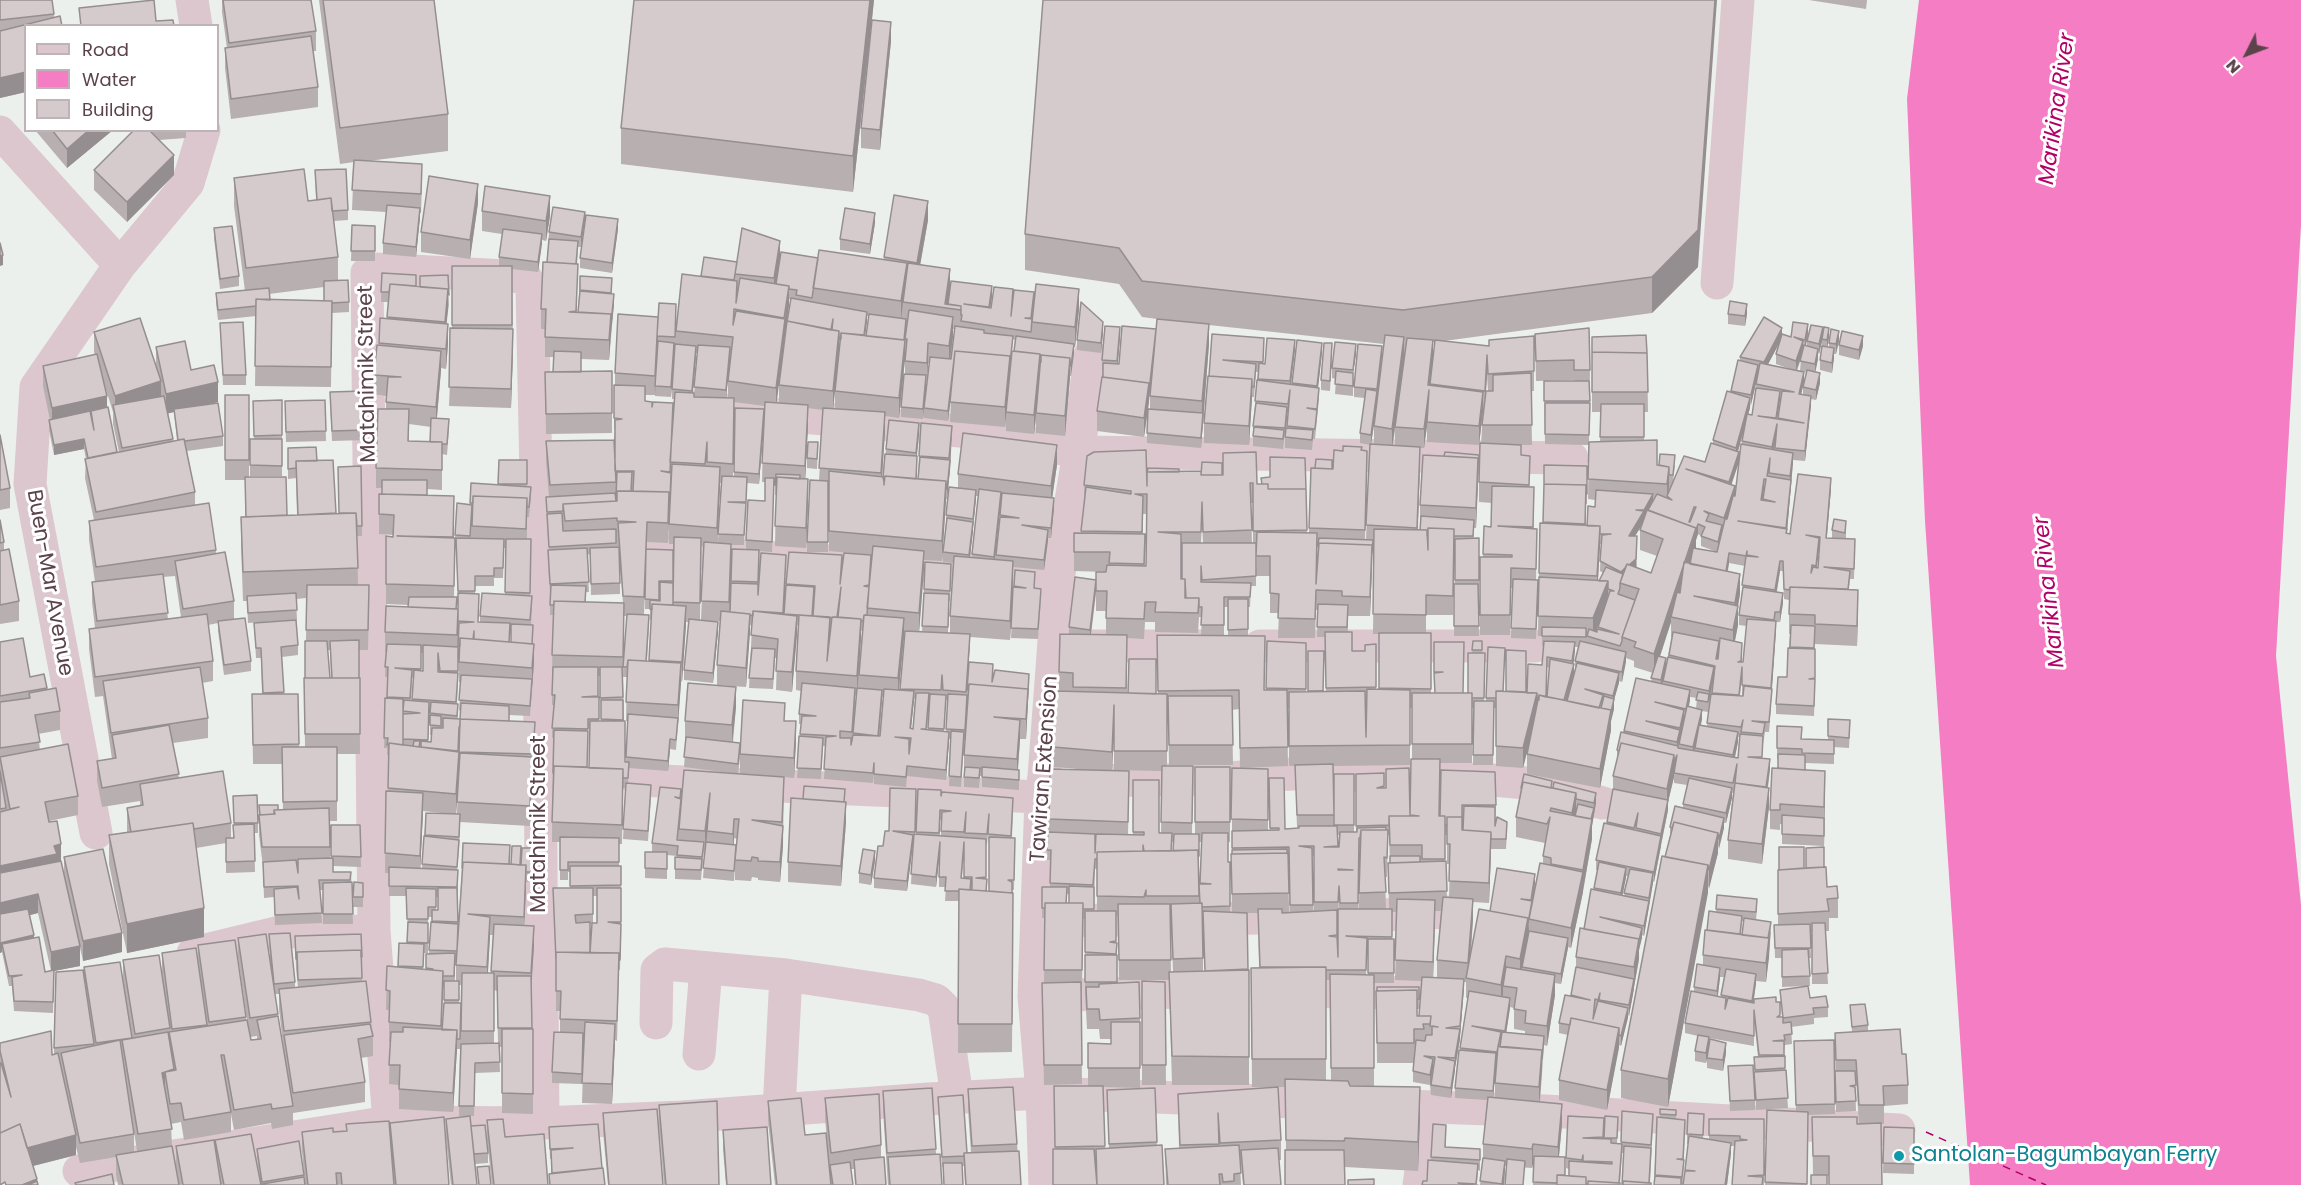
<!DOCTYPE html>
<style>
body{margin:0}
#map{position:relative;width:2301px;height:1185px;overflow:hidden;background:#ecf0ed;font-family:Poppins,sans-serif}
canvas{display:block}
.legend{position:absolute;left:24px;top:24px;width:195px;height:108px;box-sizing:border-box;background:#fff;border:2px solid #beb4b7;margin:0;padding:8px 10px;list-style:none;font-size:18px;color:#5c434b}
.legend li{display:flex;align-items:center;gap:12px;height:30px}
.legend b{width:30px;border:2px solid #beb4b7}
.north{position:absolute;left:2217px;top:24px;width:60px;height:60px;-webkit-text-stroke:4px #fff;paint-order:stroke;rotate:228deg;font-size:16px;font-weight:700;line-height:24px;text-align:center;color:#5c434b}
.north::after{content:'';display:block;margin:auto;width:21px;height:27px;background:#5c434b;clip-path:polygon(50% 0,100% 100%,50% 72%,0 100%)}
</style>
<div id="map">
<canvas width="2301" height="1185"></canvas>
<ul class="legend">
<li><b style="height:8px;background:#dcc7ce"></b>Road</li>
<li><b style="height:16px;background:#f57dc3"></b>Water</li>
<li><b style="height:16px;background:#d5cbcd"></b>Building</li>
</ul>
<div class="north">N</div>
</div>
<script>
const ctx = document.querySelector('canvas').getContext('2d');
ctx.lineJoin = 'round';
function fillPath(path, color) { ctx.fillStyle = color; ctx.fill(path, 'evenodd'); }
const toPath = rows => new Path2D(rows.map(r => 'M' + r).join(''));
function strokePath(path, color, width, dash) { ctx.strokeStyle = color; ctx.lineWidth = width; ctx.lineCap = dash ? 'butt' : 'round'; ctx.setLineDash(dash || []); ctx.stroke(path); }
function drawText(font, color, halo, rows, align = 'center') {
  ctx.font = font + ' Poppins,sans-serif'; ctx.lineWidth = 6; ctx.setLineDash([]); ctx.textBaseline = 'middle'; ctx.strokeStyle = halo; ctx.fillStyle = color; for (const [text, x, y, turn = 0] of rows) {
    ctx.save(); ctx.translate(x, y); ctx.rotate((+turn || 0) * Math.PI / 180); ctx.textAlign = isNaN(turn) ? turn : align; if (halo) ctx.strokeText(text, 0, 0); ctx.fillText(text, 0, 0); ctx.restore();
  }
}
const water = toPath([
 [1919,0,2301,0,2301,225,2276,656,2301,905,2301,1185,1970,1185,1925,521,1907,99]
]);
const ferry = toPath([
 [1926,1132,2046,1185]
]);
const minor = toPath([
 [192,0,196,26],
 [0,132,120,265],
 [1717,283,1738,0],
 [689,407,971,432,1079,452,1572,458],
 [657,551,1059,574],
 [1083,646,1203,646],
 [1260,646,1535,646],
 [637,780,1041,797],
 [1085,781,1209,779,1309,773,1493,780,1526,783,1603,803],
 [96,833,30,484,36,387,120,265,188,183,204,130],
 [1037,921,1340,917,1447,912],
 [193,953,280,932,374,931],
 [1280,991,1414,993],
 [1035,996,1214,991],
 [656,1023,657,970,665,964,786,975,919,995,936,1000,944,1008,957,1097],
 [699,1054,706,968],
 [779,1110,786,975],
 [389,1122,374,931,367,273,374,269,525,277,532,288,539,616,543,1123],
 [79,1171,389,1122,543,1123,682,1117,929,1099,1042,1093,1545,1111,1899,1130],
 [1045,1185,1042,1093,1034,996,1041,797,1044,776,1059,574,1079,452,1090,355],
 [1419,1185,1430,1109]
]);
const wall = toPath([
 [0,0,54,14,54,18,26,26,26,92,0,98],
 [222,0,311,0,316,31,316,51,313,51,318,87,318,107,231,119,225,68,225,48,227,48,222,12],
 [319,0,434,0,448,114,448,151,368,161,422,184,421,213,420,213,416,257,383,254,383,243,386,212,352,210,354,162,340,164],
 [634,0,874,0,872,20,891,41,880,150,861,148,861,128,869,46,853,192,621,164,621,128],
 [1809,0,1867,0,1866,9],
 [35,130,113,130,67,168],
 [134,130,186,130,186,138,159,140,174,175,127,222,94,190,94,170],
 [315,170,348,210,348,220,334,221,338,257,338,280,349,302,349,312,332,313,331,387,255,386,256,316,218,320,216,303,216,293,245,291,234,206,234,178,308,201,316,200],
 [324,287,324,301,270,300,269,294],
 [478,203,470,259,421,252,421,232],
 [482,211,550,216,546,241,542,240,538,272,512,269,513,349,511,408,449,406,452,328,452,266,499,266,499,257,502,234,482,231],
 [585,212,581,247,578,247,577,264,577,312,578,312,580,276,612,278,612,294,614,304,609,360,581,359,581,372,612,371,612,433,546,434,545,372,553,372,554,357,545,357,545,329,541,329,541,309,547,262,549,232],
 [928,220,920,265,950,289,992,297,990,308,1012,306,1079,309,1075,347,1074,347,1071,376,1070,376,1065,436,1036,433,1036,420,1034,434,1006,431,1006,413,1005,427,950,422,951,400,948,421,924,418,924,408,929,363,928,363,923,419,901,417,901,407,905,374,905,339,908,322,906,322,905,340,905,359,899,418,885,416,885,432,882,477,883,477,886,449,919,433,917,456,917,479,918,479,919,456,952,436,950,470,947,499,946,499,942,561,924,560,919,632,922,632,925,562,951,564,950,601,949,601,948,633,950,633,950,616,953,563,943,562,943,552,946,524,946,515,958,488,958,474,1057,465,1052,498,1054,508,1051,538,1048,538,1044,570,1013,567,1010,640,970,637,966,695,967,695,969,662,993,678,1029,684,1026,739,1020,739,1018,770,1019,770,1019,790,982,787,982,776,980,776,979,788,964,787,964,755,965,740,964,740,961,787,949,786,951,739,949,739,946,780,907,776,906,787,874,784,874,773,873,783,824,779,826,746,823,746,821,779,797,778,801,724,799,724,799,714,801,691,796,690,796,671,798,626,797,625,792,692,776,690,777,658,775,658,773,689,749,688,752,626,750,625,746,687,717,685,717,665,720,621,709,621,718,632,713,683,684,680,684,670,689,622,686,622,682,682,681,681,676,750,670,749,668,771,629,768,628,783,651,795,648,841,623,839,626,788,623,788,622,844,619,844,619,866,621,866,621,922,620,970,619,970,617,1041,615,1040,612,1104,582,1103,584,1040,583,1040,582,1084,552,1083,552,1072,560,1032,560,1011,556,1011,556,969,553,888,570,888,570,872,568,872,568,880,560,880,560,842,552,842,553,738,552,738,552,728,554,705,552,705,552,674,553,615,550,615,550,594,548,560,549,550,546,507,549,497,546,461,546,441,614,440,615,429,614,429,614,385,615,385,615,373,658,317,676,304,676,344,676,331,701,276,737,262,818,258,884,260,884,257],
 [789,299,791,300,786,327,789,305],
 [867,316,869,316,866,336,865,336],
 [786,328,786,332,779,385,779,403,776,403],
 [953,329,955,329,951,359,953,337],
 [1013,339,1015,340,1014,351,1012,351],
 [674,347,675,347,672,389,672,399,674,399,673,413,652,407,645,401,645,395,655,395,655,388,655,396,671,397],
 [839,349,835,391,835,409,833,408],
 [696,353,697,353,694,397,693,393],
 [730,356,731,356,728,381,728,398,726,398],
 [734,402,765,406,764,409,735,408,734,477,733,477],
 [808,408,823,410,819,481,807,542,807,552,828,552,828,489,829,489,829,551,872,555,842,568,789,552,783,614,786,565,758,595,759,551,772,552,774,483,775,483,775,495,776,495,775,546,806,548,808,499,805,479,808,425],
 [763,435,762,482,765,482,765,501,746,540,746,550,732,549,729,612,731,545,744,545,747,483,759,484],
 [616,481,617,481,616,501],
 [720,483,721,483,718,543,717,543],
 [976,496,978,496,972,557,970,557],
 [1001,499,1002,499,1000,517,995,559],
 [669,510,669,544,674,544,673,583,673,550,646,549,645,609,650,609,650,620,651,620,649,661,647,661,649,625,644,615,647,542,668,543],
 [701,546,704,547,701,620,700,620],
 [590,554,591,595,620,594,620,564,623,603,586,602,586,592,589,592,587,555],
 [624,616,627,616,623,667,623,677,627,677,626,721,628,721,626,762,625,762,623,676],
 [861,631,862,631,860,663],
 [904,632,905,632,900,690,899,690],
 [598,676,600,676,601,721,599,721],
 [855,695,856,696,853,735,852,739],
 [882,697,883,697,879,736],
 [914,699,915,699,913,729,911,728],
 [929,700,930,700,928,730,927,730],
 [946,700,948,700,946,732,944,731],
 [588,729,590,729,589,768,587,767],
 [593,896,597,896,597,923,593,923],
 [590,924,592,924,590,953],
 [875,223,870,254,840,250,840,239],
 [352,225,375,226,375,261,351,261],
 [214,228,239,276,239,286,220,289,214,238],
 [618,229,612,273,580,268,580,258],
 [1025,234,1698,267,1652,313,1444,341,1489,346,1534,336,1534,391,1531,391,1532,445,1521,445,1521,455,1530,487,1534,529,1537,529,1536,580,1538,590,1536,639,1511,638,1513,588,1511,588,1510,635,1480,635,1480,557,1483,557,1484,526,1491,527,1492,503,1479,502,1479,482,1483,410,1479,445,1427,442,1427,426,1424,448,1420,448,1418,529,1420,530,1420,505,1478,473,1476,528,1474,528,1474,538,1479,538,1479,590,1478,590,1479,636,1454,636,1455,546,1454,546,1453,615,1426,615,1426,633,1431,633,1431,693,1435,693,1434,642,1463,693,1468,693,1472,653,1473,641,1482,641,1484,701,1486,701,1488,647,1504,691,1527,693,1542,665,1544,646,1542,646,1542,636,1538,636,1539,573,1543,523,1544,484,1587,466,1587,504,1586,504,1586,525,1595,507,1595,500,1588,499,1589,445,1545,444,1544,381,1574,381,1574,380,1536,381,1535,334,1590,370,1589,442,1600,442,1601,412,1592,412,1592,358,1647,353,1648,412,1644,412,1644,440,1657,465,1675,465,1673,482,1705,462,1713,443,1713,440,1731,392,1738,360,1740,360,1740,357,1782,334,1791,337,1808,334,1806,345,1807,346,1807,341,1823,335,1829,328,1827,347,1829,348,1829,343,1839,341,1836,354,1834,354,1832,373,1820,370,1820,360,1822,341,1819,354,1818,353,1818,359,1815,372,1820,383,1816,400,1811,399,1805,461,1793,460,1787,533,1790,534,1831,489,1826,538,1832,538,1832,530,1846,531,1846,539,1855,539,1854,579,1850,579,1849,589,1858,609,1857,646,1815,644,1815,640,1814,649,1815,649,1815,689,1814,716,1776,714,1776,704,1787,677,1790,634,1789,634,1789,600,1784,599,1783,571,1780,571,1777,592,1783,603,1780,622,1776,622,1769,732,1765,732,1763,744,1762,758,1770,769,1768,788,1769,807,1762,864,1728,859,1728,840,1733,793,1732,793,1732,798,1726,823,1724,823,1724,828,1718,849,1718,853,1708,889,1668,1107,1621,1098,1621,1070,1665,857,1670,836,1670,827,1683,808,1683,804,1687,785,1674,783,1674,777,1668,802,1668,810,1654,882,1653,882,1644,936,1642,935,1639,950,1639,959,1629,1016,1628,1015,1621,1046,1619,1045,1607,1110,1559,1100,1559,1080,1568,1035,1559,1033,1559,1023,1571,996,1576,969,1576,957,1594,890,1598,870,1596,870,1596,860,1607,824,1613,790,1613,776,1617,761,1617,750,1624,731,1651,681,1653,673,1634,667,1634,661,1626,658,1622,682,1619,681,1614,700,1614,709,1611,721,1611,730,1600,788,1527,774,1527,754,1533,727,1523,768,1496,766,1496,708,1494,708,1493,765,1473,765,1474,708,1472,708,1472,763,1440,763,1439,816,1440,816,1441,770,1496,805,1495,824,1507,832,1506,849,1491,849,1489,903,1473,902,1473,919,1471,954,1490,911,1535,884,1543,863,1543,856,1545,843,1516,837,1516,817,1521,788,1552,788,1596,803,1592,826,1592,839,1583,892,1571,948,1568,947,1561,984,1555,983,1555,995,1547,1046,1544,1045,1540,1102,1562,1124,1559,1156,1565,1175,1569,1176,1569,1169,1566,1168,1566,1158,1604,1118,1603,1139,1604,1139,1605,1116,1618,1117,1617,1144,1621,1144,1622,1111,1653,1124,1650,1183,1651,1185,1624,1153,1622,1153,1620,1185,1533,1185,1534,1164,1533,1164,1532,1168,1505,1166,1504,1185,1422,1185,1427,1181,1431,1160,1433,1124,1446,1135,1446,1147,1480,1159,1480,1171,1478,1170,1477,1184,1480,1185,1483,1158,1483,1144,1487,1100,1455,1098,1455,1088,1460,1048,1468,998,1466,998,1466,982,1464,982,1460,1039,1455,1068,1451,1098,1431,1095,1430,1085,1413,1082,1413,1063,1377,1063,1376,991,1419,987,1419,1009,1417,1009,1417,1016,1419,1016,1422,981,1395,980,1397,912,1392,912,1392,939,1394,939,1394,983,1374,983,1374,1087,1420,1116,1418,1171,1345,1167,1286,1150,1285,1087,1252,1087,1251,968,1259,967,1258,913,1247,913,1248,970,1249,970,1249,1085,1172,1085,1169,980,1119,980,1118,916,1116,916,1117,983,1140,1018,1140,1088,1103,1087,1105,1148,1109,1148,1107,1090,1155,1088,1157,1146,1164,1185,1053,1185,1055,1149,1054,1086,1088,1086,1088,1043,1111,1044,1111,1039,1100,1039,1099,1029,1087,1029,1085,993,1085,919,1083,919,1082,990,1081,990,1082,1084,1044,1085,1042,983,1044,983,1045,918,1042,918,1042,908,1050,887,1051,860,1047,860,1050,769,1092,770,1053,767,1053,747,1059,691,1059,672,1069,634,1069,627,1096,580,1106,572,1074,571,1074,533,1081,533,1084,500,1084,485,1147,486,1179,472,1222,475,1257,484,1306,489,1307,533,1309,533,1311,468,1333,469,1362,450,1367,470,1365,540,1366,540,1370,445,1360,443,1360,433,1365,398,1354,397,1354,387,1382,356,1379,387,1384,344,1209,325,1209,344,1201,448,1147,443,1147,433,1150,409,1150,396,1153,363,1144,437,1097,431,1097,411,1103,370,1102,370,1102,360,1120,337,1118,364,1119,364,1165,320,1142,317,1119,284,1025,270],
 [1433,342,1435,342,1433,357],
 [1778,345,1776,354,1776,364,1790,369,1768,364],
 [1801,359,1800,371,1807,372,1803,387,1803,394,1801,394,1804,382,1797,371],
 [1758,371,1752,415,1748,415,1758,375],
 [1487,374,1488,391,1486,391],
 [1780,399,1781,399,1778,419,1777,419],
 [1374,426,1374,444,1371,444],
 [1744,429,1742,441,1735,496,1735,486,1731,485,1738,452],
 [1395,430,1395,445,1393,445],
 [1251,503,1253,503,1253,543,1252,543],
 [1143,514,1147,514,1146,566,1145,566,1145,534,1143,534],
 [1202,522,1203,543,1201,543],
 [1641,527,1640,530,1640,550,1657,556,1651,573,1637,568,1635,536],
 [1698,534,1701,536,1701,546,1717,552,1696,548,1696,540],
 [1600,544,1601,544,1600,571,1603,573,1599,581,1598,581],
 [1373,545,1374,545,1373,634,1379,634,1379,690,1376,690,1376,644,1365,651,1352,651,1348,632,1348,616,1370,616],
 [1819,547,1820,547,1818,568,1816,568],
 [1317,548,1318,548,1316,578],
 [1256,551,1257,551,1256,576,1270,576,1270,613,1279,613,1278,638,1315,638,1316,610,1318,610,1317,637,1325,637,1326,691,1306,691,1306,643,1267,641,1266,690,1265,690,1248,636,1248,607,1250,607,1251,586,1256,586],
 [1181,552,1182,552,1182,579,1181,579],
 [1729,563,1745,566,1739,615,1739,625,1747,626,1743,662,1742,662,1742,653,1735,641,1738,625,1738,606,1740,594,1728,571],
 [1096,594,1096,611,1106,611,1106,635,1091,635],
 [1224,607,1228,607,1228,636,1224,636],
 [1199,617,1202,617,1201,635,1157,635,1158,694,1127,693,1127,638,1144,639,1145,622,1155,622,1155,632,1198,633],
 [1671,622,1671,637,1672,637,1666,665,1660,657],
 [1575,647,1579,647,1575,661,1575,670,1574,674,1573,663],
 [1547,667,1549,668,1547,697,1546,697],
 [1742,678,1742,695,1743,695,1743,696,1740,696],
 [1711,694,1707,726,1700,725,1702,711,1708,712],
 [1690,697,1697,698,1696,709,1689,707],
 [1365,707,1366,707,1366,737],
 [1287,708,1289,708,1289,766,1295,766,1297,828,1285,829,1269,778,1270,831,1268,831,1268,769,1232,768,1232,854,1231,854,1232,912,1230,912,1230,862,1228,862,1228,842,1230,842,1230,767,1195,767,1195,834,1192,834,1193,766,1167,766,1167,710,1168,710,1169,765,1233,765,1232,710,1239,709,1240,768,1288,766],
 [1410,708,1412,708,1412,759,1410,816,1384,788,1384,773,1356,774,1356,832,1354,832,1354,774,1334,826,1333,766,1410,765],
 [1114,725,1114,770,1162,771,1161,833,1159,833,1133,780,1133,834,1128,834,1129,791,1112,770],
 [1738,737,1740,737,1738,758,1735,758,1738,742],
 [1462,815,1464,815,1463,830,1462,830],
 [1338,835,1340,835,1339,847,1338,847],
 [1388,835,1389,835,1390,863,1388,863,1389,909,1386,909,1385,877,1387,877],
 [1445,835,1447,835,1447,864,1450,864,1449,897,1447,897,1445,861],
 [1172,842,1173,842,1173,851,1171,851],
 [1199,842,1202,842,1199,884,1200,903,1199,866],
 [1359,848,1360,848,1359,909,1358,909],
 [1312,856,1314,856,1314,911,1313,911],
 [1288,857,1289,857,1290,912,1289,912],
 [1095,869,1097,869,1097,911,1094,911],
 [1626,876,1628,876,1624,896,1622,895],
 [1067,894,1069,894,1069,903,1067,903],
 [1339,896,1339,909,1338,957,1337,912,1338,912],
 [1435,911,1441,911,1437,960,1437,978,1433,977],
 [1170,916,1171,916,1173,972,1171,972],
 [1203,917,1205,971,1203,971],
 [1367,947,1368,947,1368,975,1366,975],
 [1326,980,1330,980,1331,1080,1326,1080],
 [1510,1007,1514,1008,1514,1029,1525,1031,1525,1034,1506,1033],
 [1496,1063,1495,1083,1495,1098,1493,1097],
 [382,273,416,286,420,287,448,275,449,305,446,324,448,344,446,369,441,368,437,418,449,429,447,455,442,454,442,490,427,489,427,495,454,496,454,538,455,538,457,503,470,504,471,483,498,485,499,460,527,460,527,486,531,497,529,517,527,517,527,539,531,539,530,596,532,606,531,625,534,663,530,716,509,715,509,721,535,741,533,774,532,774,530,826,460,822,459,850,457,870,458,880,458,934,462,868,510,855,510,864,521,865,535,848,534,882,526,882,524,926,534,946,531,987,532,1029,533,1029,533,1114,502,1113,502,1047,499,1047,500,1072,475,1073,474,1116,459,1116,461,985,459,985,459,1003,461,1003,460,1049,457,1049,453,1112,399,1109,399,1085,389,1084,390,1042,389,1042,389,1010,386,1010,387,966,398,967,399,943,407,944,408,929,406,896,389,896,389,873,385,873,386,791,388,791,389,755,387,755,387,748,384,748,385,698,387,698,388,677,385,677,386,652,385,652,385,632,408,607,409,605,386,604,386,536,393,537,394,535,379,534,379,494,382,494,382,488,376,488,376,468,386,409,386,396,374,394,374,375,379,345,380,318,387,319,388,302,381,302],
 [409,424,431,427,430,442,409,441],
 [455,545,456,545,458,601,459,682,461,682,459,710,461,711,460,719,458,719,458,714,457,704,458,681,458,629,454,597],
 [504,548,506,548,505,594,480,616,480,622,478,622,475,594,475,586,494,586,494,578,503,578],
 [510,629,511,629,511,642,510,642],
 [421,653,423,653,423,671,421,671],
 [412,678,413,678,412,701,411,701],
 [429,710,430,711,430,735,431,735,431,742,428,741],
 [459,737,460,737,459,760,457,814,456,814,459,771],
 [423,811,452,814,426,813,422,868,420,868],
 [436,897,438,897,438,910,436,910],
 [428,917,432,917,432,922,431,922,429,954,426,954,426,969,423,969,424,953,428,953],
 [490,935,493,935,491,973,488,973],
 [455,961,456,962,456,981,455,981],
 [443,986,444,986,444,1003,442,1030,441,1030],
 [494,990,497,991,498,1043,494,1043],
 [1728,314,1747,314,1745,326,1728,324],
 [220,323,246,375,246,385,223,385],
 [94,332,156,366,156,347,191,370,218,402,210,404,223,436,223,446,187,451,195,492,195,505,216,550,216,554,234,601,234,619,251,661,251,671,224,675,218,631,218,623,208,625,213,661,213,681,202,683,208,718,208,738,173,743,179,778,231,823,231,838,233,838,234,825,233,796,258,823,258,833,254,833,255,872,226,873,226,843,196,848,204,937,127,953,109,864,109,835,127,832,127,808,140,806,140,801,102,807,97,781,97,761,112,759,103,696,95,697,89,649,89,629,95,628,92,602,92,582,95,582,89,540,89,521,94,520,85,478,86,459,84,449,54,455,49,430,49,420,50,420,43,386,43,366,95,355,94,352],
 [103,380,113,412,113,424,119,452,117,452,107,408],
 [174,412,177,440,173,441,168,413],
 [175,576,181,617,168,619,163,577],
 [1103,333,1101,353,1077,350,1077,340],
 [1264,338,1263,364,1295,350,1291,384,1292,385,1297,340,1322,353,1318,388,1319,398,1317,419,1315,439,1313,439,1312,450,1285,448,1285,437,1288,413,1287,414,1283,449,1253,446,1253,426,1258,372,1256,372,1254,397,1252,397,1249,445,1204,443,1204,423,1209,376],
 [1839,345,1863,346,1859,360,1839,355],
 [1332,353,1330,391,1321,390,1321,380],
 [1356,354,1353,374,1353,396,1335,394,1336,379,1332,378,1332,368],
 [225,395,249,395,249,477,287,515,297,515,296,478,288,479,288,448,317,461,336,513,339,513,361,466,362,536,357,536,358,585,369,605,368,650,359,650,360,754,337,754,337,821,330,821,330,859,331,859,331,825,360,825,361,867,333,866,333,872,351,872,353,924,323,924,323,890,320,890,322,923,275,925,274,897,264,898,263,867,259,835,259,805,278,810,283,810,282,764,253,764,252,694,262,694,261,658,256,658,254,623,298,645,298,655,282,657,284,694,298,694,299,747,305,747,304,678,305,678,307,598,296,599,297,620,248,623,247,601,243,601,241,545,241,517,245,517,245,480,225,480],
 [327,650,330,650,331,678,330,678],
 [282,400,282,476,250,476,250,439,254,439,253,401],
 [325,400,326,441,286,442,285,411],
 [330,402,366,430,366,440,332,441],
 [0,435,10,488,10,508,0,510],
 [818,442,817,469,807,468,807,458],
 [0,520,4,542,4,550,19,601,19,621,0,624],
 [1015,570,1035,588,1041,599,1038,639,1011,638],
 [0,642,30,677,47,688,47,690,60,711,60,730,38,734,40,750,78,796,78,815,49,821,64,874,64,857,122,952,83,961,80,948,80,966,54,971,53,1013,14,1011,12,986,9,986,2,952,0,953],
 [38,913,51,971,45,972,34,938,30,915],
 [736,707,733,742,740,743,785,721,796,741,794,778,784,777,783,846,780,882,758,880,758,878,752,877,751,881,735,880,735,863,734,881,703,878,705,851,704,851,702,867,701,880,675,879,675,857,677,857,677,856,667,855,667,879,645,878,645,852,652,852,652,843,681,789,681,809,740,774,740,758,738,774,684,767,686,740,685,740,685,721],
 [734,838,737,839,736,850,734,845],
 [1828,719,1850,730,1849,748,1834,747,1834,764,1805,763,1805,770,1825,790,1824,846,1782,844,1782,824,1780,824,1780,830,1770,829,1770,810,1778,768,1778,759,1777,759,1777,726,1802,739,1828,739],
 [916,789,915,834,916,834,918,789,941,796,1013,808,1012,838,1015,848,1014,890,1012,890,1012,893,1013,922,1012,1052,958,1053,959,901,945,901,946,887,939,887,939,858,936,887,911,884,913,842,907,891,874,888,874,878,883,846,889,831],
 [940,820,941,820,941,836,940,836],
 [988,833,989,845,989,891,987,891,986,878,986,844,987,844],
 [964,852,964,878,962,878],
 [845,802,846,822,841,886,788,882,788,862],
 [875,861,871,885,859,883,859,873],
 [1824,867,1827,887,1838,898,1838,918,1829,918,1829,931,1825,931,1828,984,1812,984,1812,932,1810,932,1811,958,1809,958,1810,986,1808,986,1810,998,1828,1007,1828,1017,1814,1018,1814,1024,1791,1027,1792,1044,1785,1045,1784,1050,1788,1108,1756,1110,1754,1057,1758,1057,1754,1020,1754,1046,1709,1038,1709,1046,1726,1053,1723,1071,1707,1068,1707,1058,1706,1063,1695,1061,1695,1051,1698,1036,1685,1033,1685,1023,1694,991,1694,987,1703,965,1703,955,1707,930,1716,912,1717,895,1757,909,1756,920,1771,932,1766,982,1756,981,1754,999,1776,1002,1780,1017,1782,1017,1780,990,1808,986,1782,987,1782,958,1775,958,1774,925,1778,925,1778,870],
 [1742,921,1744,922,1742,935,1741,935],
 [1720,977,1724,977,1721,997,1718,996],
 [354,882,363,883,363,907,353,907],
 [269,934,295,982,295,988,298,987,296,969,295,936,362,957,362,981,371,1022,373,1036,373,1056,361,1058,365,1082,365,1102,293,1113,293,1125,272,1129,271,1123,234,1130,231,1114,231,1132,184,1140,181,1122,171,1124,172,1148,179,1185,118,1185,116,1175,116,1157,80,1163,76,1147,76,1155,33,1166,0,1185,0,1043,52,1055,54,1054,56,972,84,982,84,967,120,962,132,1039,123,980,123,960,162,973,162,953,198,962,198,945,246,1017,246,1020,247,1020,238,957,238,938,270,961],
 [275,994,279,994,279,1009,284,1053,278,1019],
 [257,1036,257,1040,251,1040,250,1037],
 [131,1112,137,1151,134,1152,134,1134],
 [1142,981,1165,982,1166,1085,1142,1085],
 [1850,1005,1868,1025,1868,1031,1902,1054,1908,1085,1908,1104,1884,1106,1884,1124,1881,1124,1829,1176,1813,1175,1812,1117,1859,1124,1856,1080,1855,1080,1856,1111,1836,1112,1835,1033,1852,1032],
 [1834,1040,1835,1114,1808,1115,1807,1185,1765,1185,1767,1110,1796,1111,1794,1051],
 [1728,1066,1755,1100,1755,1110,1730,1111],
 [932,1088,936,1154,942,1185,888,1185,883,1111,883,1091],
 [968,1089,1017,1144,1021,1185,965,1185,964,1166,942,1167,938,1097,967,1153,971,1153,968,1109],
 [1178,1094,1281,1140,1281,1160,1279,1160,1281,1185,1243,1185,1241,1162,1240,1162,1241,1185,1166,1185,1165,1149,1179,1148],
 [825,1098,881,1145,881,1158,886,1185,855,1185,854,1169,851,1169,853,1185,831,1185,825,1118],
 [768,1101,805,1135,831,1185,775,1185,768,1121],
 [659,1105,719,1185,664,1185,659,1124],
 [1660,1109,1676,1110,1676,1119,1685,1130,1683,1185,1654,1185,1657,1117,1660,1118],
 [603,1113,663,1185,608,1185,603,1132],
 [1704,1114,1703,1138,1709,1139,1709,1119,1764,1119,1764,1185,1732,1185,1734,1146,1731,1146,1731,1153,1727,1185,1683,1185,1688,1144,1687,1144,1687,1134],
 [446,1119,471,1126,488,1153,488,1163,475,1164,477,1185,451,1185,446,1138],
 [487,1120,505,1137,548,1185,492,1185,487,1140],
 [390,1123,449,1185,305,1185,302,1152,302,1132,333,1132,390,1142],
 [549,1127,602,1168,605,1185,549,1185,549,1174,551,1173,551,1159,550,1159],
 [1884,1127,1914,1128,1914,1174,1883,1173],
 [723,1130,771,1185,726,1185,723,1150],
 [215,1140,259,1175,257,1159,257,1149,304,1175,305,1185,179,1185,176,1166,176,1146,215,1150]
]);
const shadedWall = toPath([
 [870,0,874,0,853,192,853,156],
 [1715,0,1717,0,1698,267,1652,313,1652,277],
 [891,22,891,41,880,150,880,130],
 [26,72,26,92,0,98,0,78],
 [89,130,113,130,67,168,67,149],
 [174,155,174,175,127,222,127,202],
 [478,184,478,203,470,259,470,240],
 [550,196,550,216,546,241,546,221],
 [928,201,928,220,917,283,917,263],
 [420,208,420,218,416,257,416,247],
 [585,212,585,222,581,247,581,237],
 [875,213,875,223,870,254,870,244],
 [618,219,618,229,612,273,612,263],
 [542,234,542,244,538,272,538,262],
 [780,241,780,260,774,297,774,278],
 [3,255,3,265,0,266,0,256],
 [907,263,907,283,903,302,901,320,901,301],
 [950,269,950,289,947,308,945,308],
 [789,286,789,305,776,408,776,388],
 [992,286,992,297,989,317,989,307],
 [448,289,448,309,445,342,445,322],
 [1079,289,1079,309,1075,347,1075,327],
 [614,294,614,304,611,333,611,323],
 [1747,304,1747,314,1745,326,1745,316],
 [867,312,867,322,863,353,863,343],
 [611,314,611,333,609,360,609,340],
 [658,317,658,337,655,395,655,376],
 [953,317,953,337,949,366,949,346],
 [1103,322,1103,333,1101,353,1101,343],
 [448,324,448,344,446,369,446,349],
 [1209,324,1209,344,1201,448,1202,401],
 [1808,324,1808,334,1805,350,1805,340],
 [1120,327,1120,337,1117,371,1117,361],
 [1823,327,1823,337,1819,354,1819,344],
 [1782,328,1782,338,1764,372,1764,362],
 [1829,328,1829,338,1827,350,1827,340],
 [513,329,513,349,511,408,511,389],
 [1156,329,1156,339,1149,401,1149,391],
 [839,331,839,351,833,411,833,391],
 [1839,331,1839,341,1836,354,1836,344],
 [1863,336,1863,346,1859,360,1859,350],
 [1404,337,1404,357,1392,448,1392,429],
 [905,340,905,359,899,418,899,398],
 [1295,340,1295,350,1290,391,1290,381],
 [1433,340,1433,360,1430,384,1427,426,1424,448,1424,429],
 [1803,341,1803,351,1796,371,1796,361],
 [674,343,674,353,671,397,671,387],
 [928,343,928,363,927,383,927,363],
 [1322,343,1322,353,1317,396,1317,386],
 [1074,344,1074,354,1071,376,1071,366],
 [1356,344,1356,354,1353,374,1353,396,1353,370],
 [696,346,696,356,692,401,692,391],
 [1382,346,1382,356,1377,399,1377,389],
 [730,347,730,357,726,400,726,390],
 [1834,348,1834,359,1832,373,1832,363],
 [1818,349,1818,359,1815,374,1815,364],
 [441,351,441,371,436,427,436,407],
 [1040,354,1040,374,1034,434,1034,415],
 [1487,355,1487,374,1485,410,1485,391],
 [1010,356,1010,376,1005,427,1005,407],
 [954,358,954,369,948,421,948,411],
 [1070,358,1070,378,1065,436,1065,416],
 [1758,365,1758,375,1751,405,1751,395],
 [1804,372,1804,382,1799,404,1799,394],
 [1820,373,1820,383,1816,400,1816,390],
 [926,375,926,386,923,419,923,409],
 [1252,379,1252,398,1249,445,1249,426],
 [161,381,161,401,115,412,115,396],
 [218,382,218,402,175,412,174,409,174,412,166,414,166,394],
 [1149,383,1149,403,1144,437,1144,418],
 [1377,391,1377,401,1371,445,1371,435],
 [1780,391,1780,401,1776,428,1776,418],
 [1483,392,1483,412,1479,445,1479,426],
 [107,396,107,416,91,411,91,419,52,428,52,408],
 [1811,396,1811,406,1805,461,1805,451],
 [1750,398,1750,408,1736,458,1736,448],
 [808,405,808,425,805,485,805,466],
 [1287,407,1287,417,1285,439,1285,428],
 [764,409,764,419,759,484,759,474],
 [885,412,885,432,881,492,881,473],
 [919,423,919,433,916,463,916,453],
 [1777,424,1777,434,1772,457,1772,447],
 [952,426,950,470,947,499,947,489],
 [84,439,84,449,54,455,54,445],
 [1057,445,1057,465,1051,506,1051,486],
 [1420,447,1420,466,1417,547,1417,528],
 [1739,452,1739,462,1729,492,1729,482],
 [1793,453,1793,463,1786,543,1786,528,1790,476],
 [1479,455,1479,465,1476,528,1476,508],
 [720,467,720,487,717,548,717,528],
 [1669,467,1669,486,1668,497,1667,497,1667,484],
 [1831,478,1831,489,1826,548,1826,538],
 [808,479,808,499,806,548,806,528],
 [1764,479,1764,489,1761,510,1761,500],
 [946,481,946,501,942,561,942,541],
 [1735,486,1735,496,1724,528,1724,518],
 [976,490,976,500,973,529,973,519],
 [669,492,669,512,668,543,668,523],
 [1001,492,1001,502,994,567,994,557],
 [1653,494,1653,504,1644,520,1644,510],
 [1054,498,1054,508,1051,538,1051,528],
 [1644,511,1644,521,1629,546,1629,536],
 [973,522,973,532,969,565,969,555],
 [1698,524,1698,534,1696,540,1696,548,1673,617,1671,617,1671,622,1654,674,1654,654],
 [1722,525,1722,535,1718,552,1718,542],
 [1600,526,1600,546,1597,596,1597,576],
 [1048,530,1048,541,1044,570,1044,560],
 [1637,536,1636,569,1621,582,1621,572],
 [1819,538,1819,548,1816,576,1816,566],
 [731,544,731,563,729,622,729,602],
 [1372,545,1372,565,1370,616,1370,597],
 [924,551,924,571,919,633,919,613],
 [1729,553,1729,563,1724,589,1724,579],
 [1013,561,1013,580,1010,640,1010,621],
 [1780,561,1780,571,1775,600,1775,590],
 [1740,574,1740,594,1735,623,1735,603],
 [1096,580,1096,590,1090,640,1090,630],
 [1608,581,1608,601,1593,638,1593,618],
 [1858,590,1858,609,1857,646,1857,626],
 [1783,593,1783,603,1780,622,1780,612],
 [686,606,686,626,682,682,682,662],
 [1738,606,1738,625,1733,650,1733,630],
 [750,614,750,633,746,687,746,668],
 [797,616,797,636,792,692,792,672],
 [904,618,904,638,898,698,898,678],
 [861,619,861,639,857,696,857,676],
 [1776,621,1776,631,1769,732,1771,688],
 [718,622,718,632,713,683,713,673],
 [970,634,970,644,966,702,966,692],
 [1719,641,1719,651,1716,669,1716,659],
 [1575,642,1575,652,1573,668,1574,664,1574,674,1564,713,1564,703,1572,669,1572,661],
 [534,644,534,663,532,687,532,668],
 [1626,652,1626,662,1622,682,1622,672],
 [1666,658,1666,668,1661,690,1661,680],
 [681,663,681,683,678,725,678,705],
 [1714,667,1714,677,1709,701,1709,691],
 [1619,673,1619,683,1614,700,1614,709,1611,721,1611,730,1600,788,1600,769,1613,704,1613,696],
 [1029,674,1029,684,1026,739,1026,719],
 [736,687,736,707,732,745,732,725],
 [855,688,855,698,852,742,852,732],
 [882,690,882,700,878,746,878,736],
 [1690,690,1690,700,1686,719,1686,709],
 [914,691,914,701,910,738,910,728],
 [1537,693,1537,713,1523,768,1523,748],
 [1114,705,1114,725,1112,772,1112,752],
 [1684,710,1684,720,1680,738,1680,728],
 [1702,710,1702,720,1693,757,1693,747],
 [1020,720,1020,740,1017,779,1017,759],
 [796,721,796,741,794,778,794,758],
 [535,722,535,741,533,774,533,754],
 [1680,730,1680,740,1678,747,1678,756,1677,753,1677,742],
 [949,732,949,742,946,780,946,770],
 [1738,732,1738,742,1733,765,1733,755],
 [459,737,457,768,459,752,459,771,456,814,456,794],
 [670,739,670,749,668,771,668,761],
 [1674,755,1677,755,1677,765,1674,773,1674,777,1668,802,1668,810,1661,844,1661,834,1667,808,1667,789],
 [532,757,532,777,530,826,530,806],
 [1770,759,1770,769,1765,806,1765,796],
 [1825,771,1825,790,1824,846,1824,807],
 [784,777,782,833,783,826,783,846,780,882,780,862],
 [1732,788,1732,798,1726,823,1726,813],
 [1769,788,1769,807,1762,864,1762,844],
 [423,793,423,813,420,875,420,856],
 [710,793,707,837,705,851,705,831],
 [1576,793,1576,812,1572,832,1572,813],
 [1596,793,1596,803,1592,826,1592,839,1583,890,1583,870],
 [846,802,846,822,841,886,841,866],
 [1724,818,1724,828,1719,849,1719,839],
 [734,819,734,838,733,853,733,834],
 [1491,832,1491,852,1489,903,1489,883],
 [1718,833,1718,853,1709,889,1709,870],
 [913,835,913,845,907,891,907,881],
 [1661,836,1661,846,1654,882,1654,872],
 [940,842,940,852,936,887,936,877],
 [61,844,61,864,0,886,0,866,54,846],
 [875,851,875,861,871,885,871,875],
 [526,865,526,885,524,936,524,917],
 [1708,865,1708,893,1668,1107,1668,1079],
 [1626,868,1626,878,1621,903,1621,893],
 [1583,872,1583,892,1571,948,1571,928],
 [1653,873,1653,883,1644,936,1644,926],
 [1535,874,1535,884,1531,910,1531,900],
 [38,894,38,913,0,923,0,903],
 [1473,899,1473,919,1468,982,1468,963],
 [1435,900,1435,920,1433,981,1433,962],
 [204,908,204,937,127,953,127,924],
 [490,917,490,936,487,987,487,967],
 [1528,918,1529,931,1520,979,1520,959],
 [1771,922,1769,958,1766,982,1766,963],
 [534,926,534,946,531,993,531,973],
 [1642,928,1642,938,1639,950,1639,959,1634,987,1634,967],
 [122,933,122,952,83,961,83,941],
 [34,935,34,945,2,944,2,952,0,953,0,943],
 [1568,938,1568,948,1561,984,1561,974],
 [80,946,80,966,54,971,53,1013,54,971,51,972,51,952],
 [1506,956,1506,976,1503,986,1503,994,1501,1005,1501,985],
 [1720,968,1720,978,1717,1001,1717,991],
 [443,971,443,991,441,1045,441,1026],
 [1756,974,1756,984,1752,1011,1752,1001],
 [1555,975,1555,995,1547,1046,1547,1026],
 [1464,979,1464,989,1460,1036,1460,1026],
 [1634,979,1634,989,1629,1016,1629,1005],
 [1510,998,1510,1008,1505,1041,1505,1031],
 [1628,1008,1628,1018,1621,1046,1621,1036],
 [615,1024,615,1043,612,1104,612,1084],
 [1619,1028,1619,1048,1607,1110,1607,1090],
 [1460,1029,1460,1039,1455,1068,1455,1058],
 [457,1030,457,1050,453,1112,453,1093],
 [1709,1037,1709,1047,1706,1063,1706,1053],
 [1726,1043,1726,1053,1723,1071,1723,1060],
 [1542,1050,1542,1069,1539,1107,1539,1087],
 [1496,1053,1496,1063,1493,1101,1493,1091],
 [1433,1059,1433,1069,1430,1085,1430,1075],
 [1455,1061,1455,1071,1451,1098,1451,1088],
 [174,1069,174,1088,165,1072,165,1091,162,1073],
 [1420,1087,1420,1116,1418,1171,1418,1142],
 [1562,1104,1562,1124,1558,1166,1558,1147],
 [76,1135,76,1155,25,1168,25,1148],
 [1731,1143,1731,1153,1727,1185,1725,1185],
 [1533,1144,1533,1164,1532,1168,1532,1149],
 [1505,1161,1505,1171,1504,1185,1502,1185],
 [37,1179,37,1185,22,1185]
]);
const building = toPath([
 [0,0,52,0,54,14,0,20,0,0],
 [154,0,156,21,173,20,174,26,81,26,79,8,154,0],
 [223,0,311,0,316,31,229,43,223,0],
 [323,0,434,0,448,114,340,128,323,0],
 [634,0,870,0,853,156,621,128,634,0],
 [1043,0,1715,0,1698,230,1652,277,1403,310,1142,281,1119,248,1025,234,1043,0],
 [60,16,62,26,26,26,26,72,0,78,0,31,60,16],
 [872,20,891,22,880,130,861,128,872,20],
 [311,36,318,87,231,99,225,48,311,36],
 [52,130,89,130,67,149,52,130],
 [134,130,149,130,174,155,127,202,94,170,134,130],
 [354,160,422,164,421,194,352,190,354,160],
 [304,169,308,201,331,198,338,257,246,268,234,178,304,169],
 [346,169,348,210,332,211,331,198,317,200,315,170,346,169],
 [429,176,478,184,470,240,421,232,429,176],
 [485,186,550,196,546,221,482,211,485,186],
 [894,195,928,201,917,263,884,257,894,195],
 [387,205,420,208,416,247,383,243,387,205],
 [553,207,585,212,581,237,549,232,553,207],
 [845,208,875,213,870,244,840,239,845,208],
 [586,215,618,219,612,263,580,258,586,215],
 [352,225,375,226,375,251,351,251,352,225],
 [232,226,239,276,220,279,214,228,232,226],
 [742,228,780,241,774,278,735,274,742,228],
 [503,229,542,234,538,262,499,257,503,229],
 [549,239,578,241,576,264,547,262,549,239],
 [0,243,3,255,0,256,0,243],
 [819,250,907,263,901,301,813,288,819,250],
 [781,252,818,258,812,298,796,295,797,290,789,289,789,286,776,284,781,252],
 [704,257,737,262,734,280,701,276,704,257],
 [543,262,578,264,576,311,569,312,611,314,609,340,545,337,546,309,541,309,543,262],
 [908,263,950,269,945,304,961,306,961,310,903,302,908,263],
 [452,266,512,266,512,325,452,325,452,266],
 [382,273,416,275,416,286,390,284,389,292,381,292,382,273],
 [682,274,737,281,736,303,740,278,789,286,784,318,734,309,733,325,736,311,785,319,776,388,728,381,733,337,676,331,682,274],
 [448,275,449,295,448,289,420,287,420,276,448,275],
 [580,276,612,278,611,293,580,290,580,276],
 [348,280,349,302,332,303,332,301,324,301,324,281,348,280],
 [951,281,992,286,989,307,964,304,991,308,994,287,1013,289,1011,316,1014,290,1034,292,1031,318,1025,318,1032,319,1031,332,961,321,962,315,961,315,961,306,948,304,951,281],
 [390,284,448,289,445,322,387,317,390,284],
 [1036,284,1079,289,1075,327,1032,322,1036,284],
 [269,288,270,300,256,299,256,306,218,310,216,293,269,288],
 [580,291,614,294,611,323,611,314,578,312,580,291],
 [791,298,867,312,864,335,841,333,841,339,839,339,839,331,832,330,833,319,831,330,787,321,786,328,791,298],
 [256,299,332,301,331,367,255,366,256,299],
 [1730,301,1747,304,1745,316,1728,314,1730,301],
 [1081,302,1103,322,1101,343,1077,340,1081,302],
 [659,303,676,304,675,337,657,336,659,303],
 [909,310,953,317,949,346,928,343,927,363,905,361,907,339,905,339,909,310],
 [618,314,658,317,655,376,615,373,618,314],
 [869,314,906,319,904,340,866,336,869,314],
 [1764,317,1782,328,1764,362,1740,357,1764,317],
 [140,318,161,381,115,396,94,332,140,318],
 [380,318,448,324,446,349,379,343,380,318],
 [1157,319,1209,324,1202,401,1150,396,1157,319],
 [787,321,839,331,833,391,779,385,787,321],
 [243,322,246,375,223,375,220,323,243,322],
 [1793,322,1808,324,1805,340,1794,337,1803,341,1796,361,1776,354,1782,334,1791,337,1793,322],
 [1811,325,1823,327,1819,344,1807,341,1811,325],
 [955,326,984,330,984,333,1013,336,1010,363,1010,356,955,351,948,411,924,408,930,357,951,359,955,326],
 [1105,326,1120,327,1117,361,1102,360,1105,326],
 [1122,326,1156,329,1149,391,1149,383,1103,377,1103,363,1119,364,1122,326],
 [1824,327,1829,328,1827,340,1822,339,1824,327],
 [450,328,513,329,511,389,449,387,450,328],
 [1589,328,1590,370,1574,370,1574,360,1536,361,1535,334,1589,328],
 [1831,329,1839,331,1836,344,1829,343,1831,329],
 [1842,331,1863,336,1859,350,1839,345,1842,331],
 [841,333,905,340,899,398,835,391,841,333],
 [1212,334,1264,338,1263,362,1223,360,1256,364,1254,387,1252,387,1252,379,1209,376,1212,334],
 [1385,335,1404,337,1392,429,1374,426,1385,335],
 [1646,335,1647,353,1592,352,1592,337,1646,335],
 [1016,336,1074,344,1071,366,1070,366,1070,358,1041,355,1041,362,1040,354,1014,351,1016,336],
 [1534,336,1534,371,1488,374,1487,355,1485,391,1430,384,1435,340,1489,346,1489,340,1534,336],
 [1267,338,1295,340,1290,381,1258,379,1259,363,1265,364,1267,338],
 [1407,338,1433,340,1428,385,1483,392,1479,426,1427,422,1429,390,1424,429,1395,427,1407,338],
 [1297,340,1322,343,1317,386,1292,383,1297,340],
 [185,341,191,370,214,365,218,382,166,394,156,347,185,341],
 [658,341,674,343,671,387,655,386,658,341],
 [1335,342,1356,344,1353,370,1332,368,1335,342],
 [1324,343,1332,343,1330,381,1321,380,1324,343],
 [675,344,696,346,692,391,672,389,675,344],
 [1358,344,1382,346,1377,389,1354,387,1358,344],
 [377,345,441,351,436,407,386,402,388,377,401,377,374,375,377,345],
 [698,345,730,347,726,390,694,387,698,345],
 [1804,345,1818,349,1815,364,1800,361,1804,345],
 [1822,346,1834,348,1832,363,1820,360,1822,346],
 [554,351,581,352,581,372,553,372,554,351],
 [955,351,1010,356,1005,407,950,402,955,351],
 [1012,351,1040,354,1034,415,1006,412,1012,351],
 [1592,352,1647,353,1648,392,1592,392,1592,352],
 [97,354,107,396,52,408,43,366,97,354],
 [1041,355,1070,358,1065,416,1036,413,1041,355],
 [1738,360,1758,365,1751,395,1731,391,1738,360],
 [1760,363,1804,372,1799,394,1811,396,1805,451,1775,448,1777,424,1772,447,1742,441,1747,414,1752,415,1756,388,1780,391,1776,418,1758,416,1804,423,1778,418,1782,391,1794,392,1756,384,1760,363],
 [1807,370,1820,373,1816,390,1803,387,1807,370],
 [612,371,612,413,546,414,545,372,612,371],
 [1336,371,1353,373,1353,386,1335,384,1336,371],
 [1531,373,1532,425,1482,425,1486,391,1493,391,1493,375,1531,373],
 [904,374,926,375,923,409,901,407,904,374],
 [1208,376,1252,379,1249,426,1204,423,1208,376],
 [1102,377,1149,383,1144,418,1097,411,1102,377],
 [1257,380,1319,388,1317,409,1307,408,1317,410,1315,429,1287,426,1290,390,1288,404,1255,401,1257,380],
 [1544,381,1589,381,1590,401,1544,401,1544,381],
 [614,385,645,386,645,401,652,402,652,407,653,402,673,403,670,472,661,471,671,473,670,500,669,492,633,491,634,471,615,471,615,420,622,419,614,418,614,385],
 [1366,389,1377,391,1371,435,1360,433,1366,389],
 [364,391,366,430,332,431,330,392,364,391],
 [1727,391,1750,398,1736,448,1713,440,1727,391],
 [675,392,694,393,694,397,734,398,733,464,707,462,707,442,705,464,670,462,675,392],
 [225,395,249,395,249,460,225,460,225,395],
 [164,396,173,439,122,448,113,405,164,396],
 [282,400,282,435,254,436,253,401,282,400],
 [325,400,326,431,286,432,285,401,325,400],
 [765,402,808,405,805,466,762,463,765,402],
 [218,403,223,436,185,441,184,439,178,440,174,409,218,403],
 [1256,403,1287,407,1285,428,1253,426,1256,403],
 [1545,403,1590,403,1589,435,1545,434,1545,403],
 [1601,404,1644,404,1644,437,1600,437,1601,404],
 [108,407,117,452,88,458,84,439,54,445,49,420,90,411,94,430,91,411,108,407],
 [735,408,764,409,759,474,734,472,735,408],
 [823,408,885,412,881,473,819,468,823,408],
 [378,409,409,409,408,441,442,442,442,470,376,468,378,409],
 [1148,409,1203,413,1201,438,1147,433,1148,409],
 [431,418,449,419,447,444,442,444,442,442,430,442,431,418],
 [889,420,919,423,916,453,886,449,889,420],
 [921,423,952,426,949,458,919,456,921,423],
 [1254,427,1284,430,1283,439,1253,436,1254,427],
 [1286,428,1313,430,1312,440,1285,437,1286,428],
 [963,433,1057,445,1051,486,958,474,963,433],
 [0,435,10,488,0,490,0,435],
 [184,439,195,492,96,512,85,459,184,439],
 [250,439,282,439,282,466,250,465,250,439],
 [614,440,616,482,550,485,546,441,614,440],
 [1657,440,1657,465,1669,467,1667,484,1588,479,1589,442,1657,440],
 [808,442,818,442,817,459,807,458,808,442],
 [1480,443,1521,445,1521,455,1530,456,1529,485,1479,482,1480,443],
 [1711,443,1739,452,1729,482,1686,469,1735,486,1724,518,1704,511,1709,514,1706,521,1722,525,1718,542,1701,536,1705,527,1698,524,1696,530,1696,528,1648,510,1657,494,1672,500,1667,496,1684,456,1705,462,1711,443],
 [1694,507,1696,507,1690,522,1689,522,1694,507],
 [1370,444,1420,447,1417,528,1366,525,1370,444],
 [1741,444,1793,453,1790,476,1769,473,1770,458,1767,476,1791,480,1786,528,1738,521,1787,529,1786,533,1790,534,1798,474,1831,478,1826,538,1855,539,1854,569,1824,567,1850,571,1848,589,1790,587,1789,590,1784,589,1783,561,1780,561,1775,590,1742,585,1746,556,1758,557,1747,555,1747,551,1746,556,1729,553,1726,571,1690,564,1693,548,1717,552,1725,519,1727,519,1733,496,1735,496,1741,444],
 [1764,479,1766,479,1763,499,1775,502,1761,500,1764,479],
 [1806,535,1820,537,1818,568,1813,567,1811,573,1812,565,1816,566,1819,538,1806,535],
 [1343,446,1362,447,1361,450,1367,451,1365,530,1309,528,1311,468,1333,469,1334,450,1343,451,1343,446],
 [316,447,317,461,296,461,296,468,288,469,288,448,316,447],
 [1146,450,1147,486,1147,472,1201,471,1201,475,1223,475,1223,453,1256,452,1257,484,1268,484,1268,489,1306,489,1307,530,1253,531,1253,483,1250,483,1252,530,1203,532,1202,502,1201,532,1158,532,1181,534,1181,579,1185,579,1185,598,1199,598,1198,613,1155,612,1156,602,1145,602,1144,619,1106,618,1107,591,1096,591,1096,572,1106,572,1107,565,1146,566,1147,494,1135,494,1143,496,1142,532,1081,531,1086,487,1131,494,1131,491,1084,485,1087,456,1094,452,1146,450],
 [1445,452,1479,455,1478,463,1478,458,1444,456,1445,452],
 [885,454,917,456,916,479,885,476,884,482,883,477,885,454],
 [1660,454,1675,455,1673,475,1669,475,1669,467,1659,465,1660,454],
 [1423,455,1478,458,1476,508,1420,505,1423,455],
 [920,457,950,460,947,489,946,489,946,481,918,479,920,457],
 [1270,457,1305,458,1306,489,1268,489,1268,484,1262,484,1261,478,1270,477,1270,457],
 [1316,459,1332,460,1332,469,1315,468,1316,459],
 [333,460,336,513,298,515,296,461,333,460],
 [499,460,527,460,527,484,498,484,499,460],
 [1202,462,1222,463,1222,475,1201,475,1202,462],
 [672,464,720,467,717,528,669,524,672,464],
 [1544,465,1587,466,1587,494,1586,494,1586,485,1544,484,1544,465],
 [361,466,362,526,357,526,356,513,339,513,338,467,361,466],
 [1148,468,1179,469,1179,472,1147,472,1148,468],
 [829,471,884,477,884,485,885,476,946,481,942,541,829,531,829,471],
 [617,472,632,472,631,491,617,491,617,496,616,496,617,472],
 [776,474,800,475,800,479,777,477,776,485,775,485,776,474],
 [722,476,747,477,746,502,728,502,746,503,744,535,718,534,722,476],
 [245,477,286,477,287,515,246,517,245,477],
 [777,477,808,479,806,528,775,526,777,477],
 [765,478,774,478,772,542,746,540,748,500,765,501,765,478],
 [382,480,427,480,427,495,382,494,382,480],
 [810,480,828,481,828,542,807,542,810,480],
 [471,483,531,487,529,507,527,507,527,498,473,496,473,503,470,503,471,483],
 [1544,484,1586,485,1585,524,1543,522,1544,484],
 [1492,486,1534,487,1533,527,1498,526,1537,529,1536,569,1511,568,1510,615,1480,615,1480,557,1512,557,1512,555,1483,554,1484,526,1491,527,1492,486],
 [949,487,976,490,973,519,946,515,949,487],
 [979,489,1001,492,994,557,972,554,979,489],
 [1596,490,1653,494,1644,510,1636,510,1644,511,1629,536,1637,536,1636,559,1629,565,1627,564,1625,568,1621,572,1600,561,1602,535,1611,534,1600,534,1600,526,1587,526,1588,506,1595,507,1596,490],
 [617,491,669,492,668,523,647,522,644,597,623,596,618,523,636,522,617,521,617,518,565,521,563,504,617,501,617,491],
 [615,493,616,501,563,504,563,511,547,512,546,497,615,493],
 [1002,493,1054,498,1051,528,1022,525,1048,530,1044,560,996,555,1000,517,1019,518,1000,515,1002,493],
 [379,494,454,496,453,537,397,536,455,538,454,586,386,584,386,536,393,537,394,515,379,514,379,494],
 [473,496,527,498,526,529,472,526,473,496],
 [209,503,216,550,96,567,89,521,209,503],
 [457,503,472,505,470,536,455,535,457,503],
 [1647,510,1696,528,1654,654,1634,647,1636,642,1622,637,1639,589,1620,583,1627,564,1651,573,1663,539,1640,530,1647,510],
 [356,513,358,568,243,572,241,517,356,513],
 [562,513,563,531,616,529,616,543,549,547,547,514,562,513],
 [1421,516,1474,520,1473,536,1454,536,1454,529,1428,528,1428,536,1427,536,1427,530,1420,530,1421,516],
 [947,518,973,522,969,555,943,552,947,518],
 [1834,519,1846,521,1845,533,1832,530,1834,519],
 [0,520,4,542,0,543,0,520],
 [1540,523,1600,526,1597,576,1539,573,1540,523],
 [1428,528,1454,529,1453,596,1426,595,1426,615,1373,614,1374,529,1427,530,1428,550,1428,528],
 [1257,532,1317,533,1316,584,1319,543,1372,545,1370,597,1342,596,1342,591,1316,590,1315,619,1278,618,1279,594,1270,593,1270,556,1256,556,1257,532],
 [1074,533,1145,534,1144,564,1109,563,1110,552,1074,552,1074,533],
 [674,537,701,538,700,603,673,602,674,537],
 [456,538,504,539,503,568,494,568,494,576,475,576,475,591,458,591,456,538],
 [1319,538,1373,540,1372,553,1372,545,1319,543,1318,545,1319,538],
 [1479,538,1479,580,1455,580,1455,539,1479,538],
 [506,539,531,539,530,593,505,592,506,539],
 [704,542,731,544,729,602,701,601,704,542],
 [1182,543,1256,543,1256,576,1202,580,1201,566,1201,582,1251,583,1250,597,1224,597,1224,625,1201,625,1202,607,1199,607,1199,598,1186,598,1185,579,1182,579,1182,543],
 [873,546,924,551,919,613,867,608,873,546],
 [619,547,620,583,591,584,590,548,619,547],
 [587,548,589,582,550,584,548,550,587,548],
 [9,549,19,601,0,605,0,551,9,549],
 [646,549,673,550,673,581,659,581,659,600,645,599,646,549],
 [732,549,759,550,758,582,731,581,732,549],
 [225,552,234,601,183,609,175,561,225,552],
 [789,552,842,555,840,584,844,553,871,555,869,585,864,586,869,587,867,615,864,615,863,621,861,621,861,619,838,617,841,587,837,617,832,617,832,618,813,616,815,586,786,584,789,552],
 [761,553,786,555,783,613,753,611,753,616,750,615,750,614,730,612,731,583,758,584,758,595,761,553],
 [954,556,1013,561,1010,621,950,616,954,556],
 [925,562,951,564,950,591,924,589,925,562],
 [1684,562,1740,574,1735,603,1694,596,1738,606,1733,630,1671,617,1677,592,1680,593,1684,562],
 [1606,567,1623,574,1620,583,1620,588,1618,594,1635,600,1622,637,1622,641,1620,646,1587,636,1589,629,1597,632,1597,629,1619,634,1598,627,1610,591,1614,591,1608,589,1608,581,1599,581,1606,567],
 [1015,570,1035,572,1034,588,1041,589,1038,629,1011,628,1013,587,1026,588,1014,586,1015,570],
 [163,574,168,613,97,621,92,582,163,574],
 [1075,577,1096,580,1090,630,1069,627,1075,577],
 [1539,577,1608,581,1593,618,1538,616,1539,577],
 [1513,579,1538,580,1536,629,1511,628,1513,579],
 [660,582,673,583,673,605,652,604,652,610,650,609,650,600,660,601,660,582],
 [1454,584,1478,584,1479,626,1454,626,1454,584],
 [307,585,369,585,368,630,306,630,307,585],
 [551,585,586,586,585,602,554,601,554,605,550,605,551,585],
 [786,585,814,587,812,616,784,614,786,585],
 [1743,587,1783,593,1780,612,1775,612,1774,620,1739,615,1743,587],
 [1790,587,1858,590,1857,626,1815,624,1815,615,1789,614,1790,587],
 [296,593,297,610,248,613,247,596,296,593],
 [458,593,479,594,478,622,510,623,509,642,474,639,474,631,473,639,460,638,460,646,458,646,459,623,474,622,458,621,458,593],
 [482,593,532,596,530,620,480,616,482,593],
 [924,593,949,594,948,627,922,626,924,593],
 [409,597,457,597,456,609,408,607,409,597],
 [1228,599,1248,599,1248,629,1228,630,1228,599],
 [554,601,624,603,623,657,552,655,554,601],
 [652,604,686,606,682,662,649,660,652,604],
 [1318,604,1348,605,1347,627,1317,627,1318,604],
 [386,606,458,609,457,635,385,632,386,606],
 [721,611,750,614,746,668,717,665,721,611],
 [753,611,797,616,792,672,776,671,778,639,751,635,753,611],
 [207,614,213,661,95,677,89,629,207,614],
 [627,614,649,615,646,661,628,660,627,667,623,667,627,614],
 [799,615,830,617,827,661,832,617,861,619,857,676,796,671,799,615],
 [864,615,904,618,898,678,859,675,864,615],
 [245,618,251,661,224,665,218,621,245,618],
 [689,619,718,622,713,673,684,670,689,619],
 [1747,619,1776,621,1771,688,1742,685,1742,667,1739,695,1712,693,1715,666,1669,655,1673,632,1719,641,1716,659,1718,659,1720,638,1742,643,1741,661,1738,662,1743,662,1747,619],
 [296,620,298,645,281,647,284,692,263,693,261,648,256,648,254,623,296,620],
 [511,624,533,625,532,644,511,642,511,624],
 [1791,625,1815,626,1814,648,1790,647,1791,625],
 [1542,627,1586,628,1586,637,1542,636,1542,627],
 [905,631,970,634,966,692,943,690,942,675,941,690,900,689,905,631],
 [1325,632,1352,632,1352,651,1365,651,1365,645,1376,644,1376,687,1326,688,1325,632],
 [1379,633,1431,633,1431,689,1379,688,1379,633],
 [1060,634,1127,635,1126,688,1073,687,1073,673,1059,672,1060,634],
 [1157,635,1265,636,1264,690,1287,690,1288,747,1240,748,1239,690,1158,691,1157,635],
 [23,638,30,677,44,674,47,688,0,696,0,642,23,638],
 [460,638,534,644,532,668,459,662,460,638],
 [359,640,359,678,332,678,330,641,359,640],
 [305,641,327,641,330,678,305,678,305,641],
 [1267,641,1306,643,1306,689,1266,688,1267,641],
 [1473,641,1482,641,1482,650,1472,650,1473,641],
 [1544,641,1575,642,1572,661,1547,657,1546,697,1539,695,1539,700,1537,700,1537,693,1527,693,1528,664,1542,665,1544,641],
 [1580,641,1626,652,1622,672,1575,661,1580,641],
 [1434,642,1464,642,1463,693,1435,693,1434,673,1443,672,1434,672,1434,642],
 [387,644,421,645,421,669,395,668,412,670,410,698,387,697,388,667,385,667,387,644],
 [423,645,458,647,458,671,440,671,438,653,438,672,458,673,456,702,412,699,414,670,423,671,423,645],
 [1488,647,1505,648,1503,691,1496,691,1496,698,1486,698,1488,647],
 [752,648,775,649,773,679,749,678,752,648],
 [1788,648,1815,649,1815,678,1809,679,1815,679,1814,706,1776,704,1778,677,1787,677,1788,648],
 [1506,650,1526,651,1526,692,1506,691,1506,650],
 [1308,651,1324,651,1323,691,1308,691,1308,651],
 [1468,653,1485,653,1484,698,1472,698,1472,693,1468,693,1468,653],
 [1658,656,1666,658,1661,680,1651,678,1658,656],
 [1668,657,1714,667,1709,691,1663,681,1668,657],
 [1129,659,1156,659,1156,694,1128,693,1129,659],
 [1550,659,1574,664,1564,700,1547,697,1550,659],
 [628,660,681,663,678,705,626,702,628,660],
 [969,662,993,664,992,682,995,670,1029,674,1028,691,1028,689,969,684,968,690,967,690,969,662],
 [1577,663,1619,673,1613,696,1585,689,1603,695,1599,708,1567,701,1577,663],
 [200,667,208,718,111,733,103,681,200,667],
 [553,667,598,667,598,696,582,697,599,697,599,719,588,719,588,729,552,728,555,695,552,695,553,667],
 [600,667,622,667,623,697,600,698,600,667],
 [461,675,532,679,530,706,459,700,461,675],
 [304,678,360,678,360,734,305,734,304,678],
 [1636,678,1690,690,1686,709,1655,702,1684,710,1680,728,1646,721,1680,730,1677,742,1624,731,1636,678],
 [688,683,736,687,732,725,685,721,688,683],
 [802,683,855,688,852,732,840,731,840,738,851,738,851,745,853,735,880,736,884,689,914,691,910,728,913,729,916,693,929,693,926,729,921,729,949,732,946,770,907,766,906,777,874,774,874,763,873,773,824,769,826,737,836,736,800,734,802,716,816,716,799,714,802,683],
 [895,737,911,738,909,754,909,739,895,737],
 [969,684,1028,689,1026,719,994,717,1020,720,1017,759,964,755,969,684],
 [1744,686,1772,689,1769,722,1752,721,1765,723,1763,734,1741,732,1743,720,1741,727,1707,723,1711,694,1743,696,1744,686],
 [56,688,60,711,35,715,40,742,0,748,0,702,30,698,29,693,56,688],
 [857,688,882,690,878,736,853,733,857,688],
 [1367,689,1410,690,1410,745,1289,746,1289,692,1365,691,1366,737,1367,689],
 [1056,691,1167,694,1167,751,1114,751,1114,705,1112,752,1053,747,1056,691],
 [1496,691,1537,693,1523,748,1496,746,1496,691],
 [1698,692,1709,694,1708,702,1696,700,1698,692],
 [1412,693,1472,693,1472,744,1412,744,1412,693],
 [252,694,298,694,299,744,253,745,252,694],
 [930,694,946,695,944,729,928,728,930,694],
 [948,694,967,695,965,730,946,729,948,694],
 [1539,695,1611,710,1600,769,1527,754,1539,695],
 [1168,696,1232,696,1233,745,1169,745,1168,696],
 [1604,696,1614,699,1611,712,1611,710,1601,708,1604,696],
 [385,698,403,699,403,745,389,743,389,745,387,745,388,738,384,738,385,698],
 [404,700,429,702,428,740,403,739,403,714,420,713,403,711,404,700],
 [601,700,623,700,623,720,601,719,601,700],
 [743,700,785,703,784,721,796,721,794,758,740,754,743,700],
 [1474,701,1494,701,1493,755,1473,755,1474,701],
 [431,702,458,704,457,716,430,713,431,702],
 [461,703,509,706,509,721,460,719,461,703],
 [1687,706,1702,710,1693,747,1679,744,1687,706],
 [628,714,678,718,676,740,670,739,668,761,626,757,628,714],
 [430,715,441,716,441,726,430,725,430,715],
 [443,718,460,719,460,727,459,727,458,751,421,747,421,741,431,742,432,728,443,728,443,718],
 [460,719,535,722,533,754,459,752,460,719],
 [1828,719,1850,720,1849,738,1828,736,1828,719],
 [590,721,625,721,625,762,629,762,628,778,623,778,623,769,589,768,590,721],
 [169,725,179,774,102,788,97,761,116,758,112,735,169,725],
 [1699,725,1738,732,1733,755,1695,748,1699,725],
 [1777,726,1802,727,1801,739,1834,740,1834,754,1802,753,1802,749,1777,748,1777,726],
 [554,730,588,731,587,767,554,766,553,773,554,730],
 [951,731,964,732,961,777,949,776,951,731],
 [1621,732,1678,746,1678,748,1738,758,1740,734,1763,736,1762,757,1748,757,1770,759,1766,787,1735,783,1737,764,1733,783,1674,773,1677,755,1674,762,1674,755,1621,743,1619,751,1617,750,1621,732],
 [799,736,823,738,821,769,797,768,799,736],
 [686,737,740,743,738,764,684,757,686,737],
 [414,741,420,741,419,747,413,746,414,741],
 [389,743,459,752,456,794,388,788,389,743],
 [1621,743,1674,755,1667,789,1613,776,1621,743],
 [68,744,78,796,45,802,49,822,57,821,61,844,54,846,57,854,0,866,0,812,19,807,10,809,0,757,68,744],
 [282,747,337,747,337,801,283,802,282,747],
 [460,753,532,757,530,806,457,802,460,753],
 [1778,754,1805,755,1805,770,1778,768,1778,754],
 [1411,759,1440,759,1439,816,1445,816,1445,859,1422,859,1422,845,1390,845,1389,816,1419,816,1410,815,1411,759],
 [1333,764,1334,815,1297,815,1295,765,1333,764],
 [554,766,623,769,622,825,552,822,554,766],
 [1162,766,1193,766,1192,823,1161,822,1162,766],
 [965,767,980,768,979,778,964,777,965,767],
 [982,767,1019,770,1019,780,982,777,982,767],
 [1195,767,1230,767,1230,822,1195,822,1195,767],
 [1232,768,1268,769,1268,820,1231,819,1232,768],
 [1409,768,1410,816,1389,816,1389,825,1356,826,1356,774,1384,773,1384,786,1377,788,1386,788,1386,769,1409,768],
 [1772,768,1825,771,1824,807,1780,804,1780,810,1770,810,1772,768],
 [1050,769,1129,771,1128,822,1049,819,1050,769],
 [684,770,784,777,782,822,752,820,783,826,780,862,758,861,758,858,752,857,751,861,735,860,739,819,734,819,733,834,707,831,710,793,705,831,679,829,684,770],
 [1441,770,1495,772,1496,805,1462,805,1462,824,1462,817,1447,817,1447,825,1445,825,1445,816,1440,816,1441,770],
 [0,771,6,808,0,809,0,771],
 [223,771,231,823,194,829,193,823,131,832,127,808,143,805,140,784,223,771],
 [1334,774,1354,774,1354,825,1334,825,1334,774],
 [1524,774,1552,781,1551,788,1523,782,1521,788,1524,774],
 [1269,778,1284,778,1285,829,1299,828,1299,826,1337,826,1338,846,1324,847,1339,847,1340,832,1357,832,1357,828,1386,827,1386,830,1361,830,1360,838,1359,838,1358,903,1340,903,1339,886,1338,902,1314,902,1314,846,1299,846,1312,848,1313,905,1290,905,1289,847,1232,848,1232,831,1279,830,1279,828,1270,828,1269,778],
 [1338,869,1353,870,1338,870,1338,869],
 [1689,778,1732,788,1726,813,1683,804,1689,778],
 [1133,780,1159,780,1159,833,1172,833,1171,851,1144,851,1143,845,1143,851,1097,852,1097,859,1095,859,1093,885,1050,883,1051,850,1047,850,1048,832,1095,834,1095,853,1096,834,1144,835,1144,832,1133,832,1133,780],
 [1523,782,1576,793,1572,813,1551,808,1550,811,1592,819,1583,870,1551,864,1551,858,1543,856,1550,817,1547,824,1516,817,1523,782],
 [1554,782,1596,793,1594,803,1576,799,1576,793,1553,788,1554,782],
 [626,783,651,785,648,831,623,829,626,783],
 [1735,783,1769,788,1762,844,1728,840,1735,783],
 [804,786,845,789,844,802,803,799,804,786],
 [660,787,681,789,680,798,675,797,681,799,677,840,704,842,702,857,677,855,678,846,652,843,660,787],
 [890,788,916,789,915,832,893,831,913,835,907,881,874,878,878,846,883,846,885,831,889,831,890,788],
 [918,789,941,790,941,796,942,792,1013,798,1011,836,988,834,989,814,987,834,965,833,966,812,964,832,941,831,942,812,951,811,940,810,939,833,916,832,918,789],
 [1613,789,1668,800,1661,834,1636,828,1638,813,1634,828,1607,822,1613,789],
 [386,791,423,793,420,856,385,853,386,791],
 [257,795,258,823,234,823,233,796,257,795],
 [791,798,846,802,841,866,788,862,791,798],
 [1578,804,1594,808,1591,819,1575,816,1578,804],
 [259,805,278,805,278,810,274,810,274,814,260,815,259,805],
 [1464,806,1495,807,1495,826,1497,817,1507,822,1506,839,1491,839,1491,832,1463,830,1464,806],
 [1675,806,1724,818,1719,839,1718,833,1674,822,1672,828,1670,827,1675,806],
 [329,808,330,847,262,847,259,815,275,814,274,810,329,808],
 [426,813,460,814,459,837,425,835,426,813],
 [1782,815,1824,818,1824,836,1782,834,1782,815],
 [1447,817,1462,817,1462,830,1491,832,1489,883,1449,881,1450,844,1447,844,1447,817],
 [1674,822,1718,833,1709,870,1708,865,1665,857,1674,822],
 [193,823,204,908,127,924,109,835,193,823],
 [1604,823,1661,836,1654,872,1596,860,1604,823],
 [254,824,255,861,226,862,226,838,234,838,233,825,254,824],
 [331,825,360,825,361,857,331,856,331,825],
 [1361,830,1388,830,1387,858,1384,857,1386,892,1359,893,1361,830],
 [1202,833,1228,833,1228,862,1230,862,1230,906,1202,907,1202,903,1200,903,1199,884,1211,884,1200,883,1202,833],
 [914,834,986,839,986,877,976,878,987,879,986,891,972,890,972,877,964,877,964,842,961,878,971,879,970,890,959,889,959,891,945,891,946,877,939,877,940,842,936,877,911,874,914,834],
 [1174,834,1199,834,1199,856,1198,856,1198,850,1173,851,1174,834],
 [424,836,459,840,457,867,422,864,424,836],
 [560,837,619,838,619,862,568,862,568,870,560,870,560,837],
 [989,837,1015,838,1014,880,1008,880,1012,882,1012,893,989,891,989,837],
 [706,842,736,845,734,871,703,868,706,842],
 [463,843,510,845,509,864,463,862,462,868,463,843],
 [512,846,521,846,520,865,511,864,512,846],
 [1779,847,1804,847,1804,868,1779,870,1779,847],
 [1824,847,1824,867,1806,868,1806,848,1824,847],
 [522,848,535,848,534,872,526,872,526,865,521,865,522,848],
 [103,849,122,933,83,941,64,857,103,849],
 [863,849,875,851,871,875,859,873,863,849],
 [1287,849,1287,853,1232,854,1232,850,1287,849],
 [1198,850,1199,896,1146,896,1146,890,1144,897,1097,896,1097,852,1198,850],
 [645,852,667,852,667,869,645,868,645,852],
 [1288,853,1289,893,1232,894,1231,854,1288,853],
 [1390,856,1420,856,1420,862,1390,863,1390,856],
 [1662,856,1708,865,1668,1079,1621,1070,1662,856],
 [675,857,702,859,701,870,675,869,675,857],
 [333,858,333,872,351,872,350,880,319,880,322,913,275,915,274,889,297,887,299,899,298,886,264,887,263,862,296,860,298,873,298,859,333,858],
 [61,861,80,946,51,952,38,894,0,903,0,873,61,861],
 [1446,861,1447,891,1389,893,1388,863,1446,861],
 [463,862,526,865,524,917,468,914,490,917,487,967,456,965,463,862],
 [1599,862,1626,868,1621,893,1594,888,1599,862],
 [1540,863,1583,872,1571,928,1529,919,1540,863],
 [570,866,621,866,621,885,570,886,570,866],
 [389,867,458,870,457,887,389,886,389,867],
 [1826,867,1827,887,1837,886,1838,898,1827,899,1829,911,1778,914,1778,870,1826,867],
 [1497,868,1535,874,1531,900,1521,899,1532,901,1528,923,1528,918,1490,911,1497,868],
 [1630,869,1653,873,1649,898,1624,893,1630,869],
 [352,882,353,914,323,914,323,883,352,882],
 [354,882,363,883,363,897,353,897,354,882],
 [1069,886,1094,887,1094,909,1083,909,1083,903,1069,903,1069,886],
 [1042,887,1067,887,1066,903,1045,903,1045,908,1042,908,1042,887],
 [406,888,436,889,436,907,428,907,428,919,407,919,406,888],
 [438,888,457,888,458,922,432,921,432,910,438,910,438,888],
 [553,888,593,888,593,914,575,915,576,923,590,922,590,953,556,952,556,960,553,888],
 [597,888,621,888,621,922,608,922,621,924,620,960,619,960,619,953,590,953,592,923,597,923,597,888],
 [959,889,1013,893,1012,1024,958,1024,959,889],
 [1591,889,1649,901,1644,926,1600,917,1642,928,1638,944,1639,939,1584,929,1591,889],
 [1717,895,1757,899,1756,912,1716,909,1717,895],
 [1443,897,1473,899,1468,963,1437,960,1443,897],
 [1397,899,1435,900,1433,962,1395,960,1397,899],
 [1045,903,1083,903,1082,970,1044,970,1045,903],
 [1202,903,1203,958,1173,959,1171,904,1202,903],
 [1118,904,1170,904,1171,960,1119,960,1118,904],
 [28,909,34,935,0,943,0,914,28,909],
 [1258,909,1282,909,1282,913,1337,910,1337,935,1329,936,1337,937,1338,957,1338,909,1392,909,1392,937,1346,936,1367,938,1366,970,1326,970,1326,967,1260,967,1258,909],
 [1479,909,1528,918,1520,959,1506,956,1501,985,1466,978,1479,909],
 [1085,911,1116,911,1116,941,1110,942,1117,943,1116,954,1085,952,1085,911],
 [1203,911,1247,913,1248,969,1205,971,1203,911],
 [1709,911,1742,916,1740,934,1707,930,1709,911],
 [1744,918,1771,922,1768,938,1742,935,1744,918],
 [408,922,428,923,428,943,407,942,408,922],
 [431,922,458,924,457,951,429,950,431,922],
 [1812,923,1825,923,1828,973,1812,974,1812,923],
 [494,924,534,926,531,973,491,971,494,924],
 [1810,924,1811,948,1775,948,1774,925,1810,924],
 [1580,928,1639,939,1634,967,1576,957,1580,928],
 [1705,930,1769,938,1766,963,1703,955,1705,930],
 [1529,931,1568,938,1561,974,1522,967,1529,931],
 [290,933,295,982,274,984,269,934,290,933],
 [266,934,278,1014,250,1018,238,938,266,934],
 [361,934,362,957,361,957,361,950,297,952,296,959,295,936,361,934],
 [39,937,45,972,54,970,53,1002,14,1001,12,977,22,975,9,976,2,944,39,937],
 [1368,939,1394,939,1394,973,1368,973,1368,939],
 [235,940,246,1017,209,1022,198,945,235,940],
 [399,943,424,944,423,967,398,966,399,943],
 [196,948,207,1025,172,1029,162,953,196,948],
 [1808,949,1810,976,1782,977,1782,950,1808,949],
 [361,950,362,978,298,980,297,952,361,950],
 [556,952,619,953,617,1021,560,1019,561,991,556,991,556,952],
 [455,953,454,976,443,976,443,971,433,970,433,969,426,968,426,954,455,953],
 [159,955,170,1028,135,1034,123,960,159,955],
 [1085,955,1117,955,1117,982,1085,982,1085,955],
 [120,962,132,1038,96,1043,84,967,120,962],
 [1697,964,1720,968,1717,991,1694,987,1697,964],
 [387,966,443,971,441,1026,389,1022,390,991,386,990,387,966],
 [1326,967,1326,1059,1252,1059,1251,968,1326,967],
 [1506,967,1555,975,1547,1026,1525,1023,1526,1011,1514,1009,1517,988,1503,986,1506,967],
 [1576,967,1634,979,1629,1005,1599,1000,1600,993,1598,1000,1595,999,1593,1019,1598,1001,1628,1008,1621,1036,1619,1035,1619,1028,1571,1018,1570,1025,1559,1023,1565,995,1590,1000,1571,995,1576,967],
 [1726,969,1756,974,1752,1001,1721,995,1726,969],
 [83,970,94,1044,54,1048,56,972,83,970],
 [1249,970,1249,1057,1172,1056,1169,972,1249,970],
 [462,973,494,973,494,1031,461,1031,462,973],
 [1330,974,1374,975,1374,1068,1331,1068,1330,974],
 [497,976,531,976,532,1028,498,1028,497,976],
 [1422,977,1464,979,1460,1026,1446,1028,1460,1029,1455,1058,1438,1057,1455,1061,1451,1088,1431,1085,1435,1057,1424,1056,1433,1059,1430,1075,1413,1071,1416,1040,1425,1041,1426,1035,1432,1035,1432,1026,1438,1027,1430,1026,1431,1016,1419,1016,1422,977],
 [366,981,371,1022,284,1031,279,989,366,981],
 [444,981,459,981,459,1000,444,1000,444,981],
 [1142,981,1165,982,1166,1065,1142,1065,1142,981],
 [1081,982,1082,1065,1044,1065,1042,983,1081,982],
 [1139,982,1140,1018,1100,1020,1099,1009,1087,1009,1086,987,1099,987,1099,984,1139,982],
 [1808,986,1810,998,1826,996,1828,1007,1813,1008,1814,1014,1783,1018,1780,990,1808,986],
 [1377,987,1419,987,1419,999,1417,999,1417,990,1377,991,1377,987],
 [1417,990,1417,1016,1431,1016,1430,1024,1423,1024,1424,1029,1414,1029,1414,1043,1377,1043,1376,991,1417,990],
 [1469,991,1510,998,1505,1031,1472,1026,1501,1032,1497,1052,1460,1048,1469,991],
 [1691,991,1726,998,1725,1009,1728,998,1754,1003,1754,999,1776,997,1776,1002,1780,1002,1780,1015,1777,1017,1783,1017,1783,1023,1791,1022,1792,1034,1784,1035,1785,1040,1773,1041,1784,1041,1784,1055,1759,1055,1754,1010,1754,1036,1685,1023,1691,991],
 [444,1003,461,1003,460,1039,457,1039,457,1030,442,1030,444,1003],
 [1865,1004,1868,1025,1852,1027,1850,1005,1865,1004],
 [278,1016,293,1106,272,1109,271,1104,234,1110,224,1055,221,1055,231,1112,184,1120,181,1103,170,1104,165,1072,176,1070,169,1032,247,1020,251,1040,261,1039,257,1020,278,1016],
 [1571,1018,1619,1028,1607,1090,1559,1080,1571,1018],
 [585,1022,615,1024,612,1084,582,1083,585,1022],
 [1111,1022,1140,1022,1140,1068,1088,1068,1088,1043,1111,1044,1111,1022],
 [370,1024,373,1036,358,1039,365,1082,293,1093,284,1035,370,1024],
 [403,1027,457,1030,453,1093,399,1089,400,1065,389,1065,391,1032,403,1032,403,1027],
 [502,1029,533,1029,533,1094,502,1093,502,1029],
 [1900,1029,1902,1054,1906,1054,1908,1085,1883,1086,1884,1105,1859,1105,1856,1060,1836,1060,1835,1033,1900,1029],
 [51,1031,52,1055,58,1053,76,1135,27,1148,20,1124,0,1133,0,1063,1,1063,11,1097,0,1051,0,1043,51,1031],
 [168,1032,174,1069,162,1073,172,1129,138,1134,122,1040,168,1032],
 [554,1032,583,1033,582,1074,552,1072,554,1032],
 [1502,1032,1544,1036,1542,1059,1542,1050,1500,1047,1502,1032],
 [1698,1035,1709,1037,1706,1053,1695,1051,1698,1035],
 [1710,1039,1726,1043,1723,1060,1707,1058,1710,1039],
 [120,1040,134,1134,80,1143,61,1053,120,1040],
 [1834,1040,1835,1104,1796,1105,1794,1041,1834,1040],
 [499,1043,500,1062,475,1063,474,1106,459,1106,461,1044,499,1043],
 [1498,1046,1542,1050,1539,1087,1495,1083,1498,1046],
 [1459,1050,1496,1053,1493,1091,1455,1088,1459,1050],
 [1785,1056,1785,1068,1755,1070,1754,1057,1785,1056],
 [1753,1065,1755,1100,1730,1101,1728,1066,1753,1065],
 [1786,1070,1788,1098,1756,1100,1754,1072,1786,1070],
 [1835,1071,1855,1071,1856,1085,1850,1086,1855,1087,1856,1101,1836,1102,1835,1071],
 [1285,1079,1348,1081,1350,1086,1420,1087,1418,1142,1345,1138,1344,1141,1286,1140,1285,1079],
 [1054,1086,1103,1086,1105,1146,1055,1147,1054,1086],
 [1013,1087,1017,1144,972,1146,968,1089,1013,1087],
 [1278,1087,1281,1140,1220,1143,1218,1113,1219,1144,1180,1145,1178,1094,1278,1087],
 [932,1088,936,1149,887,1153,883,1091,932,1088],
 [1155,1088,1157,1142,1109,1144,1107,1090,1155,1088],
 [879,1094,881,1145,831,1153,825,1098,879,1094],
 [963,1095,967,1153,964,1153,964,1156,942,1157,938,1097,963,1095],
 [1488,1097,1562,1104,1558,1147,1533,1144,1532,1149,1483,1144,1488,1097],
 [801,1098,805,1135,826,1133,831,1185,777,1185,768,1101,801,1098],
 [717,1101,719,1185,666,1185,659,1105,717,1101],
 [657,1109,663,1185,609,1185,603,1113,657,1109],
 [1660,1109,1676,1110,1676,1115,1660,1114,1660,1109],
 [1767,1110,1808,1112,1807,1184,1765,1182,1767,1110],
 [1622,1111,1653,1114,1651,1145,1621,1142,1622,1111],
 [1688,1113,1704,1114,1703,1135,1687,1134,1688,1113],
 [470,1116,477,1185,453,1185,446,1119,470,1116],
 [1568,1116,1604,1118,1603,1137,1583,1138,1611,1139,1611,1143,1622,1144,1619,1183,1588,1181,1588,1184,1586,1184,1586,1177,1569,1176,1569,1161,1612,1164,1612,1162,1583,1161,1583,1155,1582,1160,1566,1158,1568,1116],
 [1605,1116,1618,1117,1617,1138,1604,1138,1605,1116],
 [444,1117,449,1185,396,1185,390,1123,444,1117],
 [1657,1117,1685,1120,1683,1159,1677,1159,1684,1160,1682,1177,1655,1175,1657,1117],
 [1812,1117,1857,1117,1857,1124,1881,1123,1882,1185,1829,1185,1829,1156,1813,1156,1812,1117],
 [503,1119,505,1137,544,1134,548,1185,494,1185,487,1120,503,1119],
 [1709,1119,1764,1119,1764,1175,1748,1176,1763,1177,1762,1185,1732,1185,1735,1141,1747,1140,1740,1139,1740,1136,1709,1135,1709,1119],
 [389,1121,394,1185,342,1185,341,1173,336,1173,337,1185,308,1185,302,1132,333,1128,333,1132,347,1131,346,1124,389,1121],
 [20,1124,37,1179,22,1185,6,1185,5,1182,0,1185,0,1133,20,1124],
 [598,1124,602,1168,552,1173,551,1150,573,1148,550,1149,549,1127,598,1124],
 [1433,1124,1446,1125,1445,1147,1480,1149,1480,1160,1431,1157,1433,1124],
 [485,1125,488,1153,474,1154,471,1126,485,1125],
 [767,1127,771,1185,727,1185,723,1130,767,1127],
 [1884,1127,1914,1128,1914,1164,1883,1163,1884,1127],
 [251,1134,261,1185,224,1185,215,1140,251,1134],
 [1689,1136,1731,1143,1725,1185,1683,1185,1685,1171,1695,1171,1685,1170,1689,1136],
 [214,1140,221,1185,183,1185,176,1146,214,1140],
 [299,1141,304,1175,262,1182,257,1149,299,1141],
 [1162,1145,1164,1185,1097,1185,1096,1149,1162,1145],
 [1239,1145,1241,1173,1234,1174,1234,1181,1223,1182,1222,1174,1219,1174,1220,1185,1168,1185,1165,1149,1239,1145],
 [172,1146,179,1185,123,1185,116,1155,172,1146],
 [1624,1146,1651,1148,1649,1183,1623,1181,1622,1185,1624,1146],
 [1278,1148,1281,1185,1244,1185,1241,1150,1278,1148],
 [1053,1149,1094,1149,1097,1185,1053,1185,1053,1149],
 [1285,1150,1344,1150,1345,1185,1285,1185,1285,1150],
 [1019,1151,1021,1185,966,1185,964,1153,1019,1151],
 [940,1154,942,1185,890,1185,888,1157,940,1154],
 [1534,1156,1565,1157,1565,1175,1557,1175,1557,1183,1533,1182,1534,1156],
 [884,1157,886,1185,856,1185,854,1160,884,1157],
 [1483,1158,1505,1161,1502,1184,1480,1181,1483,1158],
 [1507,1159,1525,1161,1523,1185,1505,1185,1507,1159],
 [1428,1160,1478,1164,1476,1184,1458,1183,1473,1185,1422,1185,1423,1181,1427,1181,1428,1160],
 [850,1162,853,1185,833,1185,830,1165,850,1162],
 [943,1163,962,1163,963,1185,944,1185,943,1163],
 [489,1166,491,1185,479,1185,477,1167,489,1166],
 [603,1168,605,1185,550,1185,549,1174,603,1168],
 [112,1174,114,1185,76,1185,75,1183,112,1174],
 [1557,1175,1586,1177,1586,1185,1557,1185,1557,1175],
 [1811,1175,1827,1175,1827,1185,1811,1185,1811,1175],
 [1655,1176,1681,1178,1681,1185,1654,1185,1655,1176],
 [304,1177,305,1185,263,1185,262,1184,304,1177],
 [1374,1179,1374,1185,1348,1185,1348,1180,1374,1179],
 [37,1181,38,1185,28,1185,37,1181],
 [1588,1181,1620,1183,1620,1185,1588,1185,1588,1181],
 [1623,1181,1651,1183,1651,1185,1623,1185,1623,1181]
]);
const markers = [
 [1899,1156,6,"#0f9aa8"]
];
const streetNames = [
 ["Matahimik Street",368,374,-91],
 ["Buen-Mar Avenue",49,583,80],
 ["Tawiran Extension",1045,769,-86],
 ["Matahimik Street",540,824,-90]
];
const cultureNames = [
 ["Santolan-Bagumbayan Ferry",1911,1156]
];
const waterNames = [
 ["Marikina River",2058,109,-82],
 ["Marikina River",2050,592,-96]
];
fillPath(water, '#f57dc3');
strokePath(ferry, '#b20068', 1.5, [8, 6]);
strokePath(minor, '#dcc7ce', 33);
fillPath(wall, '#b7afb0');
fillPath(shadedWall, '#958e90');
fillPath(building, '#d5cbcd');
strokePath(building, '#958e90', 1.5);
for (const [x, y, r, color] of markers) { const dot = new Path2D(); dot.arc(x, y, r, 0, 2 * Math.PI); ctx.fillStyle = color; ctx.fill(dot); strokePath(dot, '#fff', 2); }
drawText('21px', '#5c434b', '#fff', streetNames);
drawText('21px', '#0d838f', '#fff', cultureNames, 'left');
drawText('italic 22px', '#b20068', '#fff', waterNames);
</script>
